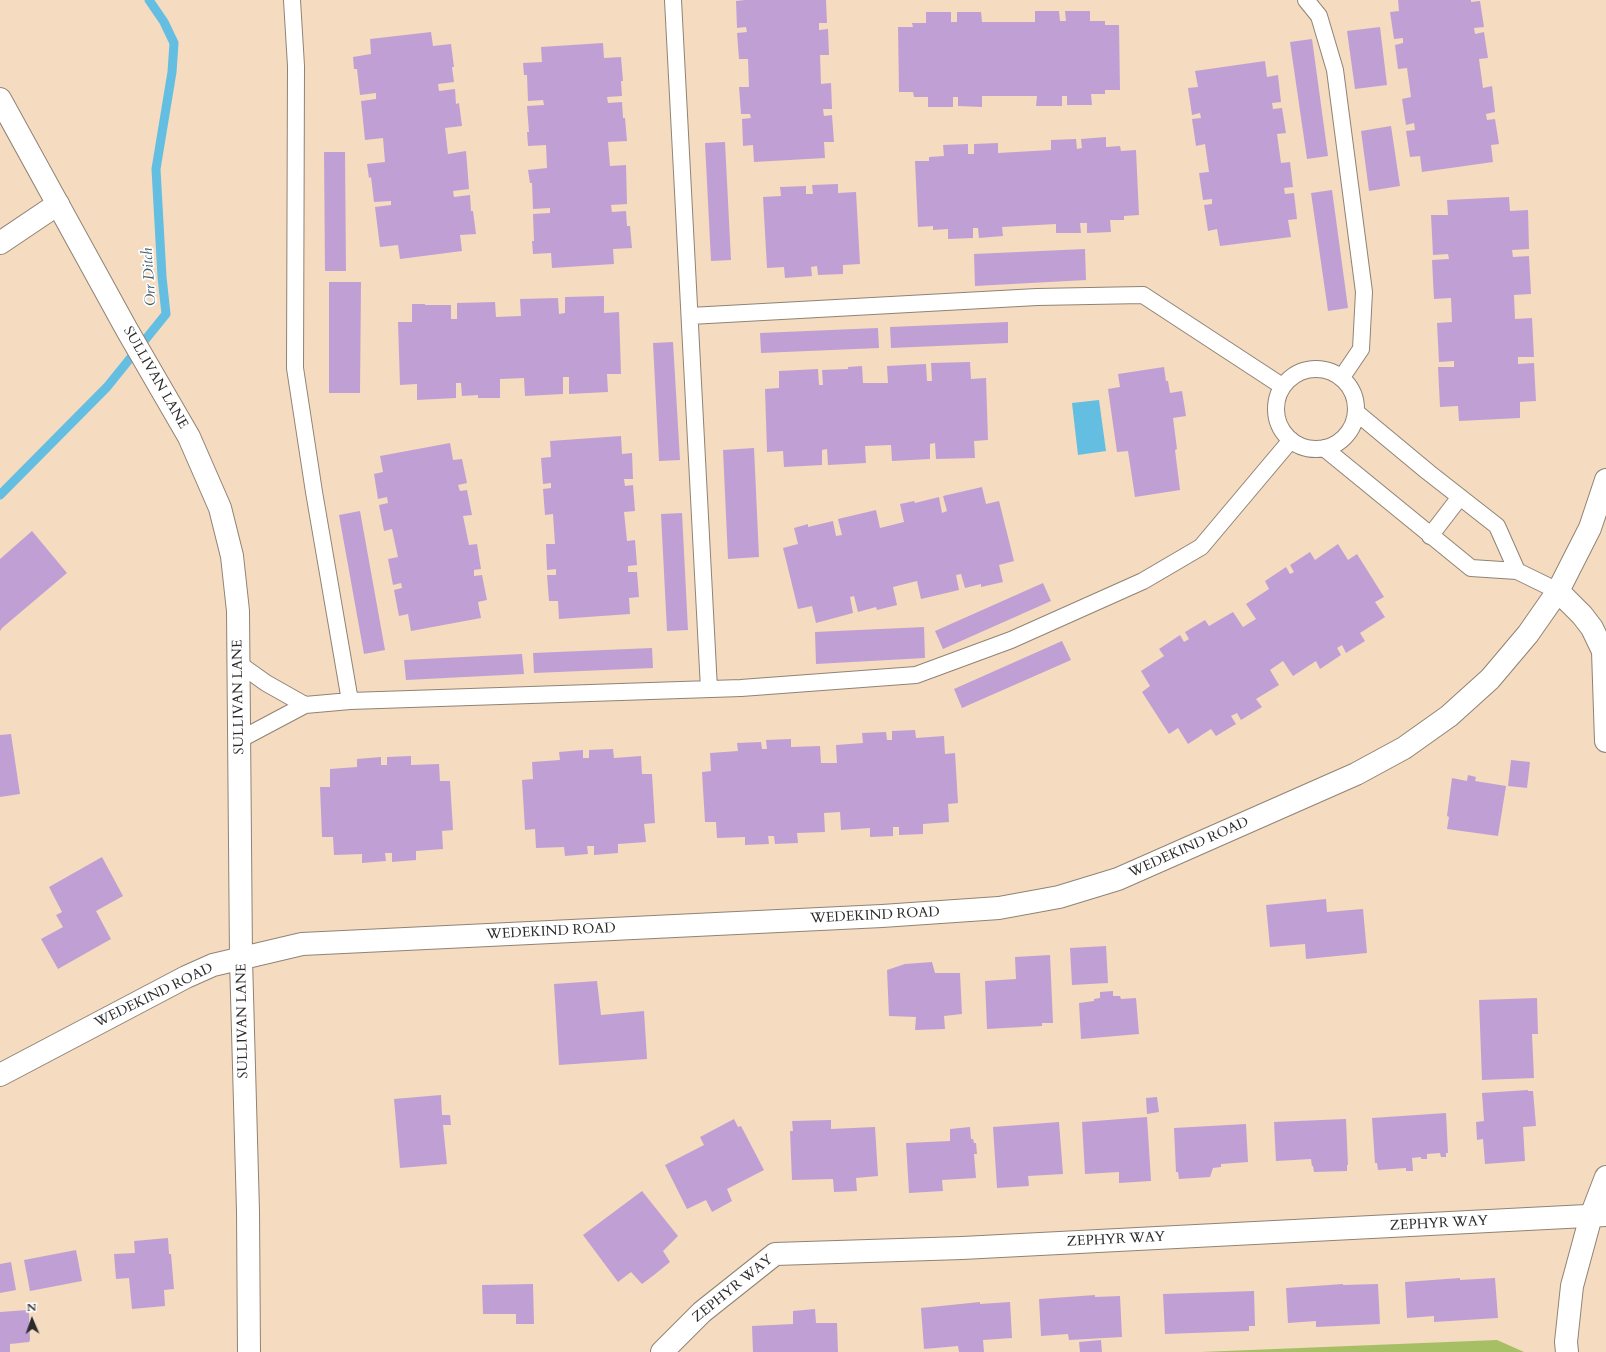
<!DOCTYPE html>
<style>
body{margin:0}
#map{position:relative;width:1606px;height:1352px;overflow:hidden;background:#f5dbbf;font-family:Cardo,serif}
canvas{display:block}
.north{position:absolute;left:12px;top:1300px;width:40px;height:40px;-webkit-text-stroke:3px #fff;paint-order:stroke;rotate:358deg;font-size:11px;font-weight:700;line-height:16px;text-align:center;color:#2b2b2b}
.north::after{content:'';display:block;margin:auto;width:14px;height:18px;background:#2b2b2b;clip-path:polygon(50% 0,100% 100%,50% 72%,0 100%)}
</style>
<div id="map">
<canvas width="1606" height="1352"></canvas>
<div class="north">N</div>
</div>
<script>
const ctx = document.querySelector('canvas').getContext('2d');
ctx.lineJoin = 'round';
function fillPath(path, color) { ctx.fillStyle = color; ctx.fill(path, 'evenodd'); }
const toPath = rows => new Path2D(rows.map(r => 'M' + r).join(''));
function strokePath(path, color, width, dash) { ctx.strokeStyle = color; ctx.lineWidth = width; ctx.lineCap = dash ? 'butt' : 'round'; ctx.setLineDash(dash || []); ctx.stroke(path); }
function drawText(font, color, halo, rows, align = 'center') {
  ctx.font = font + ' Cardo,serif'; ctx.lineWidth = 3.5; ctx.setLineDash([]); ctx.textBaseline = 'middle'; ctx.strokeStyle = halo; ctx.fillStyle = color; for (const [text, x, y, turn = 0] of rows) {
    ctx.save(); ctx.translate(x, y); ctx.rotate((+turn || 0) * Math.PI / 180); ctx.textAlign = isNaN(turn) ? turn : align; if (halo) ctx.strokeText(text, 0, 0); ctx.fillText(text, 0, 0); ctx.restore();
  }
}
const green = toPath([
 [1497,1340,1524,1352,1201,1352]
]);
const water = toPath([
 [1099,400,1106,451,1078,455,1072,403]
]);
const stream = toPath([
 [0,495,107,387,166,314,162,277,156,169,172,72,174,43,164,22,149,0]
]);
const building = toPath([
 [745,0,826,0,827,23,819,23,819,30,828,29,829,55,820,55,821,84,831,83,832,109,823,109,824,116,832,115,834,142,824,142,825,158,754,162,753,145,743,146,742,119,751,118,750,114,741,114,739,87,749,87,748,59,739,59,737,33,747,32,746,27,737,28,736,1],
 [1398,0,1471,0,1471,2,1480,1,1484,27,1474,28,1475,34,1484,32,1488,58,1479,59,1483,88,1492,86,1495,112,1486,114,1487,120,1495,119,1499,144,1491,145,1493,162,1422,172,1420,156,1410,157,1406,131,1415,130,1414,123,1406,125,1402,99,1411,97,1407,68,1398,69,1395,45,1403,43,1403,38,1394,39,1390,12,1399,11],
 [1035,11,1059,11,1060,21,1066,21,1065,11,1090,11,1090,21,1105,21,1105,25,1119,25,1120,90,1105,90,1105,94,1091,94,1092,105,1067,105,1067,96,1062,96,1062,106,1036,106,1037,96,982,96,982,107,958,106,958,97,953,97,953,107,928,107,928,97,914,97,913,92,899,92,898,27,913,27,912,23,926,23,926,12,951,12,951,22,957,22,957,12,981,12,982,22,1035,22],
 [1380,27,1387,85,1355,89,1347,31],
 [431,32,433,46,451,44,454,67,452,67,454,82,438,84,439,91,455,89,456,104,459,103,462,126,445,128,448,154,466,151,469,189,453,191,454,197,470,195,471,211,473,211,476,234,460,235,462,251,400,259,398,245,380,247,375,207,391,205,391,201,374,202,371,177,369,178,367,164,385,162,383,138,365,140,361,101,376,99,376,93,360,95,357,69,354,69,353,57,371,54,370,39],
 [1312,39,1328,156,1307,159,1290,42],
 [603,43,604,58,621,57,623,81,621,81,622,96,607,97,608,103,622,102,623,118,625,118,627,141,608,142,610,166,626,165,627,204,611,205,612,212,626,211,627,226,630,226,632,248,613,249,614,264,552,268,551,253,533,254,532,241,534,241,533,214,550,213,550,208,533,209,532,183,530,183,528,170,547,168,546,145,528,146,527,132,529,132,527,106,544,105,543,100,528,101,527,75,524,75,523,63,542,62,541,47],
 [1265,61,1267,77,1278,75,1281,102,1272,103,1273,109,1282,108,1286,133,1277,134,1281,163,1290,162,1293,187,1284,188,1285,194,1294,193,1297,219,1288,220,1291,237,1220,246,1217,229,1208,231,1204,205,1212,204,1212,199,1203,200,1199,173,1209,172,1205,144,1196,146,1192,119,1201,118,1200,113,1192,115,1188,88,1198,87,1195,71],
 [1391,126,1400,186,1369,191,1361,131],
 [1106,137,1106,147,1120,146,1121,151,1136,150,1139,215,1124,216,1124,220,1110,220,1111,232,1087,233,1087,223,1080,223,1081,233,1056,233,1056,224,1002,227,1003,236,979,238,978,228,973,228,973,238,948,239,948,229,933,230,933,226,918,227,915,161,929,161,929,157,944,156,943,145,968,144,968,154,974,154,974,144,998,143,998,153,1051,150,1051,140,1076,139,1077,149,1082,148,1081,139],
 [725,142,731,260,711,261,705,143],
 [324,152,345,152,346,271,325,271],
 [838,184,838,193,856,192,860,264,843,265,843,274,818,275,817,266,811,267,812,276,785,278,784,267,767,268,763,197,781,196,780,187,806,186,806,194,813,194,812,185],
 [1332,190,1348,308,1328,311,1311,193],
 [1509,197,1510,211,1528,210,1529,249,1512,250,1513,257,1529,256,1531,294,1514,295,1515,319,1532,318,1534,357,1518,357,1518,364,1534,363,1536,401,1520,402,1520,418,1459,421,1458,406,1440,407,1438,367,1454,367,1454,361,1439,362,1437,323,1452,322,1451,298,1434,299,1432,260,1449,259,1448,254,1433,255,1431,215,1448,215,1447,200],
 [1085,249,1086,280,975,286,974,254],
 [329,282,361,282,360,393,329,393],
 [604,296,604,313,619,312,621,374,607,374,608,392,569,394,569,377,563,377,563,394,525,396,524,378,500,379,500,398,478,398,478,395,462,396,461,383,456,383,456,398,417,400,417,384,400,385,398,322,412,322,412,304,425,304,425,305,451,305,451,319,457,319,457,303,495,302,496,317,521,316,520,299,558,298,559,314,565,313,565,297],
 [1008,322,1008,343,891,348,890,327],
 [878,328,879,348,761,353,760,333],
 [673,342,680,460,659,461,653,343],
 [970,362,971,379,986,378,988,440,974,441,975,458,936,459,935,443,930,444,930,459,892,461,891,445,865,446,866,463,828,465,827,449,822,450,822,465,784,467,783,451,767,452,765,389,779,388,779,371,818,369,819,385,823,385,822,370,848,369,848,367,862,366,863,383,888,383,887,366,926,364,927,381,932,381,931,363],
 [1164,367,1166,381,1168,381,1170,393,1182,391,1186,416,1173,418,1177,449,1175,450,1180,490,1135,497,1128,451,1117,452,1108,389,1120,387,1118,374],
 [621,436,622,454,632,453,633,479,624,479,625,486,633,485,635,511,624,512,627,541,635,540,637,565,628,566,628,572,637,572,639,597,629,598,630,614,559,619,558,601,549,601,547,575,556,575,556,569,547,570,546,544,555,544,553,514,545,515,543,489,551,488,551,483,543,484,541,458,551,457,550,441],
 [450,443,453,460,462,459,467,483,458,485,460,491,467,490,472,515,463,516,469,545,477,544,481,569,474,570,474,576,482,575,487,600,478,602,481,618,411,631,408,614,399,616,394,590,402,588,401,583,393,585,388,559,398,557,392,529,384,531,379,505,388,503,387,497,378,499,374,474,383,472,380,456],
 [754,448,759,557,728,559,723,450],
 [982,487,986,504,999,501,1014,561,999,565,1003,582,981,587,981,584,965,588,961,574,956,575,959,590,921,599,917,581,893,587,897,605,877,610,876,607,858,612,854,596,850,597,853,613,816,623,812,606,798,609,783,548,798,544,794,528,808,524,808,527,833,521,836,536,842,535,838,519,876,510,880,528,904,522,900,504,914,501,915,503,939,497,942,513,947,511,943,496],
 [360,511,385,650,364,654,339,515],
 [682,513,688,630,667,631,661,514],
 [32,531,67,573,2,628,0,631,0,559],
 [1338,544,1348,560,1357,554,1384,597,1375,602,1385,617,1360,633,1365,641,1346,653,1342,645,1337,648,1341,655,1320,669,1316,661,1293,676,1283,661,1270,670,1279,685,1256,699,1262,707,1241,720,1237,713,1231,716,1236,724,1216,736,1211,729,1188,744,1178,728,1169,734,1142,692,1150,686,1141,671,1164,656,1159,649,1180,635,1184,642,1189,639,1185,632,1205,620,1209,626,1233,612,1243,627,1256,619,1246,604,1269,589,1265,581,1286,567,1290,574,1294,572,1290,565,1310,552,1315,560],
 [1043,583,1051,601,943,649,935,631],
 [924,627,925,658,816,664,815,632],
 [1062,641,1071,660,962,708,954,689],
 [652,648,653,668,534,673,533,653],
 [522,654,524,674,406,680,404,660],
 [915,730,916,738,944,736,945,754,955,753,958,803,948,804,949,822,923,824,923,834,899,835,899,827,893,827,893,836,870,837,870,828,841,830,840,812,824,813,825,832,797,833,798,843,775,844,774,836,768,836,769,844,745,845,745,837,717,838,716,822,705,822,702,772,711,771,710,753,738,751,737,743,761,742,762,749,767,749,766,740,791,739,791,747,820,746,821,763,837,763,836,745,863,743,862,733,886,732,887,740,892,740,892,731],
 [11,734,20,794,0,797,0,735],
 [613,749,614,758,641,756,642,774,652,774,655,823,644,824,646,842,618,844,618,853,594,855,594,846,587,846,588,854,565,856,564,847,536,848,535,829,525,830,522,780,533,779,532,762,560,760,559,752,583,750,583,758,589,758,589,750],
 [411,756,411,765,439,764,440,781,450,781,453,830,442,831,443,849,416,851,416,860,392,862,392,853,385,853,386,861,362,863,362,854,334,855,333,837,322,837,320,787,330,787,330,769,357,767,357,759,381,757,381,765,387,765,387,757],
 [1511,760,1530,762,1527,788,1508,786],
 [1468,775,1476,777,1475,781,1506,786,1498,836,1447,829,1449,817,1447,816,1452,778,1467,781],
 [102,857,123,896,96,911,111,939,58,969,41,939,63,927,56,915,62,912,49,887],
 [1326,899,1327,912,1363,909,1367,953,1306,959,1305,944,1270,947,1266,905],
 [1106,946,1108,983,1072,985,1070,948],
 [1050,955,1053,1023,1042,1023,1042,1026,987,1029,985,981,1016,979,1015,957],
 [932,962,935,973,960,973,962,1014,944,1016,945,1029,915,1030,916,1017,889,1016,887,970,905,964],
 [597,981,601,1015,644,1011,647,1059,559,1065,554,984],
 [1113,991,1113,996,1120,996,1121,999,1136,998,1139,1034,1081,1039,1079,1003,1094,1001,1094,999,1100,998,1100,992],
 [1537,998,1538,1034,1532,1034,1534,1078,1482,1080,1479,1000],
 [1528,1090,1528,1091,1533,1091,1536,1126,1523,1127,1525,1161,1485,1164,1483,1139,1477,1140,1476,1122,1484,1121,1482,1093],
 [441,1095,442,1115,450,1115,451,1125,443,1125,447,1164,400,1168,394,1099],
 [1157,1097,1159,1112,1147,1114,1146,1098],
 [1446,1113,1448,1153,1446,1153,1446,1157,1441,1157,1440,1153,1427,1154,1427,1159,1421,1159,1421,1157,1412,1158,1413,1171,1406,1171,1406,1168,1378,1170,1377,1163,1375,1163,1372,1118],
 [1147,1117,1151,1181,1119,1183,1119,1172,1085,1174,1082,1122],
 [734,1119,738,1127,741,1126,764,1170,727,1189,732,1201,712,1212,706,1200,687,1209,665,1165,704,1145,700,1137],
 [1346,1119,1348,1165,1347,1165,1347,1171,1314,1172,1313,1166,1312,1166,1311,1159,1276,1161,1274,1122],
 [831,1120,831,1129,875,1127,878,1176,856,1178,857,1191,834,1192,833,1179,792,1180,790,1131,793,1131,792,1121],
 [1059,1122,1063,1174,1028,1176,1029,1186,997,1188,993,1127],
 [1246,1124,1248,1162,1221,1164,1221,1167,1213,1168,1210,1177,1179,1179,1178,1172,1176,1172,1174,1128],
 [970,1127,971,1139,973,1139,974,1143,976,1143,977,1154,974,1154,976,1178,942,1180,943,1191,909,1193,906,1143,950,1141,950,1129],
 [642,1191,678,1236,663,1251,670,1262,654,1275,642,1284,631,1272,618,1282,583,1235],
 [168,1238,169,1254,171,1254,174,1289,164,1290,165,1306,132,1309,129,1278,116,1279,114,1254,135,1253,134,1241],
 [76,1250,82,1281,30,1291,24,1260],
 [11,1262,16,1290,0,1293,0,1264],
 [1460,1278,1460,1280,1495,1278,1498,1318,1434,1322,1434,1316,1407,1318,1405,1282],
 [533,1284,534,1324,516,1324,516,1314,483,1314,482,1285],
 [1343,1284,1343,1285,1378,1284,1380,1324,1316,1327,1316,1321,1288,1323,1286,1288],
 [1254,1291,1255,1326,1249,1326,1249,1331,1165,1334,1163,1294],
 [1095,1295,1095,1297,1120,1296,1122,1337,1069,1340,1068,1334,1041,1336,1039,1299],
 [980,1302,980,1304,1010,1302,1012,1338,983,1340,984,1352,959,1352,958,1346,924,1349,921,1308],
 [815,1309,816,1323,837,1323,838,1352,753,1352,752,1326,793,1324,793,1311],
 [27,1310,29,1313,30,1340,29,1342,10,1344,10,1352,0,1352,0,1312],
 [1101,1340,1102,1352,1080,1352,1079,1342]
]);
const service = toPath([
 [292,0,296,66,295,368,314,492,350,701,741,688,916,675,1011,640,1143,581,1201,547,1291,440],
 [673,0,709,689],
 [1306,0,1319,16,1335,70,1364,292,1361,349,1342,377],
 [690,316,1037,297,1143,295,1282,386],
 '1276 409a40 40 0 1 1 80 0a40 40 0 1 1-80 0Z',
 [1357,413,1428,472,1497,526,1517,571],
 [1324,448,1471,568,1517,571,1558,591],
 [1430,536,1460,497],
 [238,663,266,683,305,705],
 [239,740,305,705,350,701]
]);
const minor = toPath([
 [0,243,58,204],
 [662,1352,702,1312,775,1254,962,1248,1606,1215]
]);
const tertiary = toPath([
 [0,99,127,330,189,437,220,508,232,556,238,611,241,959,248,1211,249,1352],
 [1558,591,1582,615,1592,628,1603,651,1606,741],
 [0,1075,186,977,213,965,302,944,882,916,999,908,1059,897,1118,879,1356,774,1404,748,1449,716,1490,679,1528,634,1558,591,1590,528,1606,480],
 [1567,1352,1566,1342,1572,1286,1591,1216,1606,1177]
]);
const streetNames = [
 ["SULLIVAN LANE",155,378,60],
 ["SULLIVAN LANE",239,697,-91],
 ["WEDEKIND ROAD",1189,848,-24],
 ["WEDEKIND ROAD",875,916,-3],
 ["WEDEKIND ROAD",551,932,-3],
 ["WEDEKIND ROAD",154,996,-26],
 ["SULLIVAN LANE",243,1021,-91],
 ["ZEPHYR WAY",1439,1224,-3],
 ["ZEPHYR WAY",1116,1240,-3],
 ["ZEPHYR WAY",733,1289,-39]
];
const waterNames = [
 ["Orr Ditch",150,277,-94]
];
fillPath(green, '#a6bf65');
fillPath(water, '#63bee1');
strokePath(stream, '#63bee1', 9);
fillPath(building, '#c0a0d4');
strokePath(service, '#908375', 18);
strokePath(minor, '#908375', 24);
strokePath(tertiary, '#908375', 24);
strokePath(service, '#fff', 16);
strokePath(minor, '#fff', 22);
strokePath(tertiary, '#fff', 22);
drawText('14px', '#2b2b2b', '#fff', streetNames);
drawText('italic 15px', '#3f5e6b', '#fff', waterNames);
</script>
